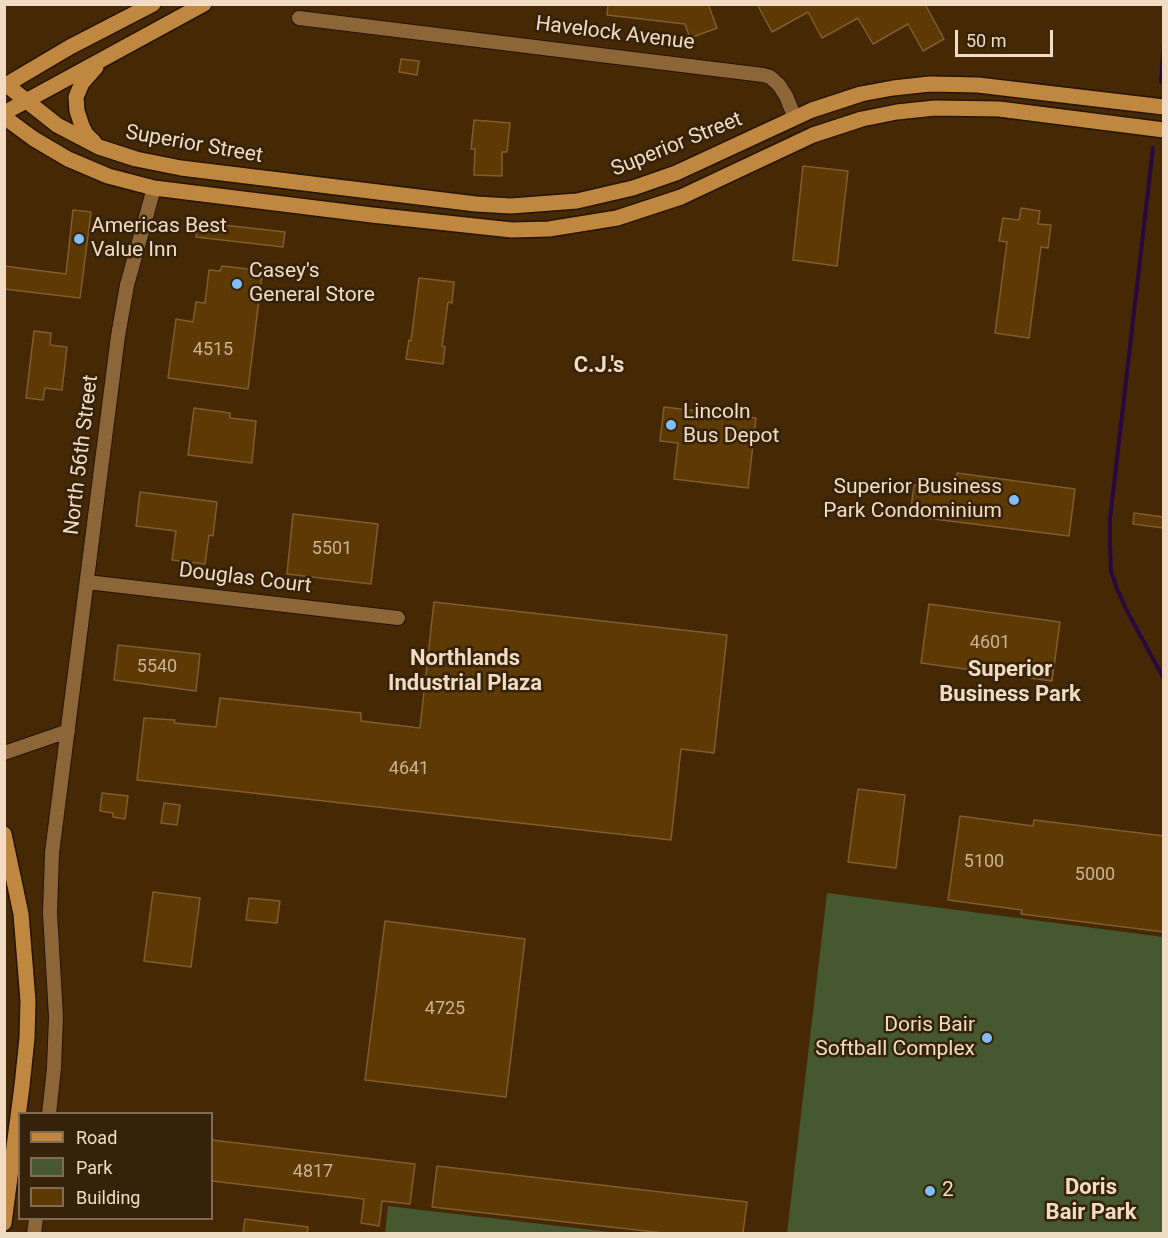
<!DOCTYPE html>
<style>
body{margin:0}
#map{position:relative;width:1168px;height:1238px;overflow:hidden;background:#442904;font-family:Roboto,sans-serif}
canvas{display:block}
.frame{position:absolute;inset:0;border:6px solid #f1dbc4;pointer-events:none}
.legend{position:absolute;left:18px;top:1112px;width:195px;height:108px;box-sizing:border-box;background:#352209;border:2px solid #806c54;margin:0;padding:8px 10px;list-style:none;font-size:18px;color:#f1dbc4}
.legend li{display:flex;align-items:center;gap:12px;height:30px}
.legend b{width:30px;border:2px solid #806c54}
.scale{position:absolute;left:955px;top:30px;width:98px;height:27px;box-sizing:border-box;border:3px solid #f1dbc4;border-top:0;padding-left:8px;font-size:18px;line-height:21px;white-space:nowrap;color:#f1dbc4;-webkit-text-stroke:4px #352209;paint-order:stroke}
</style>
<div id="map">
<canvas width="1168" height="1238"></canvas>
<div class="frame"></div>
<ul class="legend">
<li><b style="height:8px;background:#c08740"></b>Road</li>
<li><b style="height:16px;background:#455830"></b>Park</li>
<li><b style="height:16px;background:#5d3904"></b>Building</li>
</ul>
<div class="scale">50 m</div>
</div>
<script>
const ctx = document.querySelector('canvas').getContext('2d');
ctx.lineJoin = 'round';
function fillPath(path, color) { ctx.fillStyle = color; ctx.fill(path, 'evenodd'); }
const toPath = rows => new Path2D(rows.map(r => 'M' + r).join(''));
function strokePath(path, color, width, dash) { ctx.strokeStyle = color; ctx.lineWidth = width; ctx.lineCap = dash ? 'butt' : 'round'; ctx.setLineDash(dash || []); ctx.stroke(path); }
function drawText(font, color, halo, rows, align = 'center') {
  ctx.font = font + ' Roboto,sans-serif'; ctx.lineWidth = 5; ctx.setLineDash([]); ctx.textBaseline = 'middle'; ctx.strokeStyle = halo; ctx.fillStyle = color; for (const [text, x, y, turn = 0] of rows) {
    ctx.save(); ctx.translate(x, y); ctx.rotate((+turn || 0) * Math.PI / 180); ctx.textAlign = isNaN(turn) ? turn : align; if (halo) ctx.strokeText(text, 0, 0); ctx.fillText(text, 0, 0); ctx.restore();
  }
}
const green = toPath([
 [827,893,1163,937,1163,1233,787,1233],
 [388,1206,421,1210,619,1233,385,1233]
]);
const stream = toPath([
 [1161,82,1164,43],
 [1153,148,1110,519,1110,543,1111,571,1117,589,1127,611,1164,679]
]);
const building = toPath([
 [708,4,717,28,690,38,685,24,607,15,608,5,708,4],
 [757,4,925,4,944,39,923,51,908,24,873,44,858,18,822,38,808,12,772,32,757,4],
 [401,59,419,61,417,75,399,72,401,59],
 [474,120,510,123,507,152,502,152,502,176,474,175,475,149,471,149,474,120],
 [803,166,848,171,837,266,793,260,803,166],
 [1021,208,1040,211,1038,224,1051,225,1048,248,1041,247,1029,338,995,333,1007,242,999,241,1003,218,1019,220,1021,208],
 [73,210,91,212,80,298,4,289,4,266,66,274,73,210],
 [197,222,285,232,283,247,196,237,197,222],
 [222,266,248,269,249,274,262,275,248,389,168,378,176,319,193,322,196,302,205,303,209,270,220,271,222,266],
 [419,278,454,282,452,303,448,302,442,346,445,347,443,364,406,359,409,340,411,341,419,278],
 [34,331,51,333,50,345,67,347,62,390,45,388,43,400,26,398,34,331],
 [664,407,756,418,748,488,674,479,678,443,660,441,664,407],
 [194,408,230,413,230,418,256,421,252,463,188,455,194,408],
 [957,473,1075,489,1069,536,910,516,914,485,955,490,957,473],
 [140,492,217,502,213,536,209,535,205,564,172,560,176,531,136,526,140,492],
 [1134,513,1164,517,1164,528,1133,524,1134,513],
 [293,514,378,524,371,584,287,574,293,514],
 [434,602,727,635,714,753,681,749,671,840,137,780,144,718,175,720,174,723,216,727,220,698,361,713,361,721,420,728,434,602],
 [929,604,1060,622,1052,681,921,663,929,604],
 [118,645,200,654,196,691,114,680,118,645],
 [858,789,905,795,896,868,848,862,858,789],
 [102,793,128,796,125,819,113,817,113,813,100,811,102,793],
 [164,803,180,805,177,825,161,823,164,803],
 [960,816,1033,826,1034,820,1164,836,1164,932,1021,914,1022,910,948,900,960,816],
 [153,892,200,898,191,967,144,961,153,892],
 [249,898,280,901,277,923,246,920,249,898],
 [385,921,525,939,506,1097,365,1080,385,921],
 [212,1140,415,1164,410,1204,382,1201,379,1226,361,1223,364,1199,212,1181,212,1140],
 [437,1166,747,1202,743,1233,664,1233,432,1207,437,1166],
 [245,1219,308,1227,307,1233,243,1233,245,1219]
]);
const minor = toPath([
 [299,18,763,75,770,77,779,85,786,96,795,118],
 [87,582,398,618],
 [4,753,68,731],
 [49,1114,54,1068,56,1017,50,913,52,853,118,336,127,285,154,188],
 [34,1234,36,1218]
]);
const major = toPath([
 [4,83,57,125,99,147,136,159,181,168,476,204,511,206,577,201,633,188,676,173,812,110,861,94,893,88,930,84,978,85,1164,107],
 [4,86,70,47,153,4],
 [4,113,204,4],
 [4,117,34,139,68,159,108,176,154,188,372,215,512,230,549,229,617,218,681,197,813,135,862,119,897,112,935,108,999,109,1164,130],
 [94,142,86,134,82,126,77,111,76,97,82,83,96,67],
 [4,834,21,914,28,1001,27,1038,22,1086,4,1223]
]);
const markers = [
 [79,239,6,"#80bdfa"],
 [237,284,6,"#80bdfa"],
 [671,425,6,"#80bdfa"],
 [1014,500,6,"#80bdfa"],
 [987,1038,6,"#80bdfa"],
 [930,1191,6,"#80bdfa"]
];
const numberNames = [
 ["4515",213,350],
 ["5501",332,549],
 ["4601",990,643],
 ["5540",157,667],
 ["4641",409,769],
 ["5100",984,862],
 ["5000",1095,875],
 ["4725",445,1009],
 ["4817",313,1172]
];
const streetNames = [
 ["Havelock Avenue",615,34,7],
 ["Superior Street",194,145,10],
 ["Superior Street",677,145,-22],
 ["North 56th Street",82,455,-83],
 ["Douglas Court",245,579,7]
];
const poiNames = [
 ["Americas Best",91,227],
 ["Value Inn",91,251],
 ["Casey's",249,272],
 ["General Store",249,296],
 ["Lincoln",683,413],
 ["Bus Depot",683,437],
 ["Superior Business",1002,488,"right"],
 ["Park Condominium",1002,512,"right"],
 ["Doris Bair",975,1026,"right"],
 ["Softball Complex",975,1050,"right"],
 ["2",942,1191]
];
const neighbourhoodNames = [
 ["C.J.'s",599,366],
 ["Northlands",465,659],
 ["Industrial Plaza",465,684],
 ["Superior",1010,670],
 ["Business Park",1010,695],
 ["Doris",1091,1188],
 ["Bair Park",1091,1213]
];
fillPath(green, '#455830');
strokePath(stream, '#2b083e', 4);
fillPath(building, '#5d3904');
strokePath(building, '#825c2e', 1.5);
strokePath(minor, '#261300', 16);
strokePath(major, '#261300', 18);
strokePath(minor, '#8c6638', 14);
strokePath(major, '#c08740', 15);
for (const [x, y, r, color] of markers) { const dot = new Path2D(); dot.arc(x, y, r, 0, 2 * Math.PI); ctx.fillStyle = color; ctx.fill(dot); strokePath(dot, '#352209', 2); }
drawText('18px', '#ccb294', null, numberNames);
drawText('21px', '#f1dbc4', '#352209', streetNames);
drawText('21px', '#f1dbc4', '#352209', poiNames, 'left');
drawText('bold 22px', '#f1dbc4', '#352209', neighbourhoodNames);
</script>
